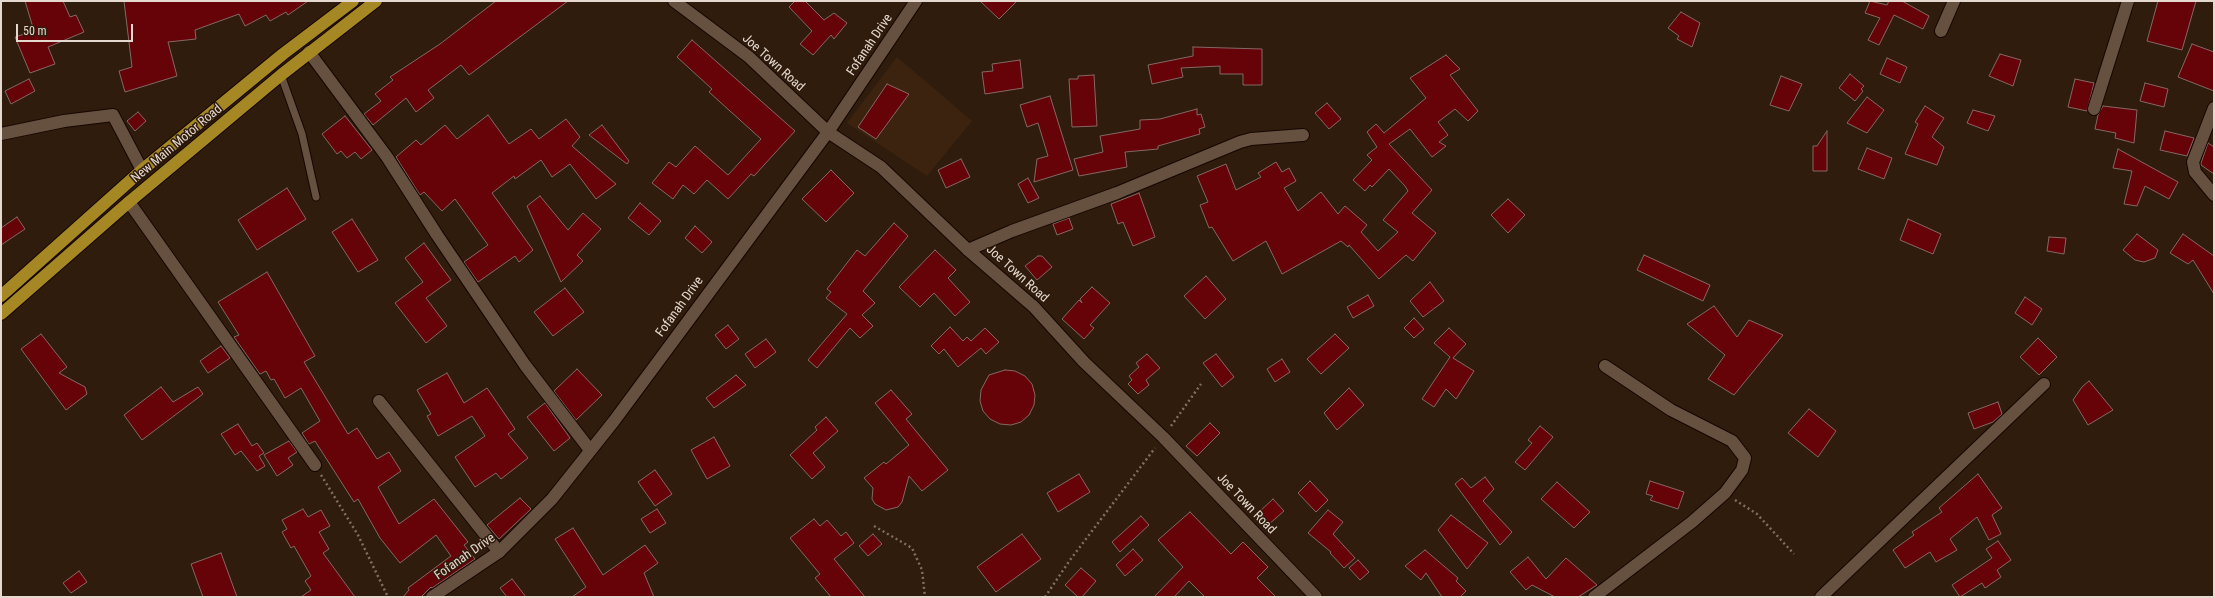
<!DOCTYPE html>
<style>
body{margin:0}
#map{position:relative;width:2215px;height:598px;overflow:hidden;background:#2f1c0d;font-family:"Roboto Condensed",sans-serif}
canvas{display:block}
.frame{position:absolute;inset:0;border:2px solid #e5d8ce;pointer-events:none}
.scale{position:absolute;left:16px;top:24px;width:117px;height:18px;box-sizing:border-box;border:2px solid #e5d8ce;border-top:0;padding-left:5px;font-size:12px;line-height:14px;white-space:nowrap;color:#e5d8ce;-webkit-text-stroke:3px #2f1c0d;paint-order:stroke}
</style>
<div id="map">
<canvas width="2215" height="598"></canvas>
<div class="frame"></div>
<div class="scale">50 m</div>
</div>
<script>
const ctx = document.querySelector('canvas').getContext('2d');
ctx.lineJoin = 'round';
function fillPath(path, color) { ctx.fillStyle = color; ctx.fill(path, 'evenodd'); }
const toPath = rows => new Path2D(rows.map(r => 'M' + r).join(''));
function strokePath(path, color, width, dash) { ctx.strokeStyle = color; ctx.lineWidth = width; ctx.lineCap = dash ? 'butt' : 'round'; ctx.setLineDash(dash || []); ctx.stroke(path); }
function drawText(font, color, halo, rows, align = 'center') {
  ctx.font = font + ' "Roboto Condensed",sans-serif'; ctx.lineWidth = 3; ctx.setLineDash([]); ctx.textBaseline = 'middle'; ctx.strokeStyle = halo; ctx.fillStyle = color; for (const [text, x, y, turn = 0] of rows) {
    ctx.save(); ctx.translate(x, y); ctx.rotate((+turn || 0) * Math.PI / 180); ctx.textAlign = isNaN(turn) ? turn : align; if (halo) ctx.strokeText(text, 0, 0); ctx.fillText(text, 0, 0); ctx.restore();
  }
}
const built = toPath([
 [897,57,972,121,927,176,847,123]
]);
const building = toPath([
 [25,1,63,1,70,17,76,15,84,32,48,47,55,64,30,73,15,37,34,31,25,1],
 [124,1,308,1,288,15,286,12,270,21,266,15,245,26,239,14,195,30,196,39,168,42,177,76,125,92,119,71,132,67,124,1],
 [496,1,568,1,469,75,461,65,428,90,434,98,416,112,406,98,373,125,364,114,381,101,375,94,393,80,390,77,440,44,496,1],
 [795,1,805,1,824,20,834,13,847,23,834,39,831,35,813,55,800,44,812,31,789,7,795,1],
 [980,1,1017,1,999,19,980,1],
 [1870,1,1887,5,1889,1,1902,1,1929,16,1923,29,1894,15,1879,45,1868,40,1880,18,1865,13,1870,1],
 [2158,1,2196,1,2182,50,2147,41,2158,1],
 [1681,12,1700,23,1692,47,1677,39,1679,36,1668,28,1681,12],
 [692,40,795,131,754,176,751,174,728,199,707,180,694,194,683,185,673,199,652,183,669,162,676,167,695,146,728,175,761,139,709,92,712,89,677,57,692,40],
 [2192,44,2214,52,2214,91,2178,77,2192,44],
 [1193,47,1262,49,1262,85,1243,85,1243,74,1220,74,1220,66,1181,68,1183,77,1152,84,1148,65,1193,56,1193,47],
 [2000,54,2021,60,2013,86,1989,76,2000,54],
 [1446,55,1460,69,1450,75,1478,111,1468,121,1455,109,1438,122,1448,135,1439,142,1446,146,1432,157,1410,129,1389,144,1432,190,1412,213,1436,233,1413,261,1406,255,1379,279,1349,245,1348,247,1341,241,1282,274,1266,241,1233,261,1212,227,1209,228,1200,205,1208,202,1197,176,1226,164,1236,190,1261,177,1258,173,1276,162,1282,172,1289,168,1296,181,1284,188,1298,211,1321,192,1338,214,1345,206,1367,225,1361,232,1378,251,1398,232,1383,220,1408,191,1405,186,1389,169,1372,187,1370,185,1365,191,1353,180,1372,160,1367,155,1377,147,1367,132,1376,124,1384,133,1426,98,1410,78,1446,55],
 [1887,58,1907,67,1900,83,1880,74,1887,58],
 [1020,60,1023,88,985,94,982,72,993,71,992,64,1020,60],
 [1850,74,1864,86,1861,89,1863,91,1855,101,1839,88,1850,74],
 [1094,75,1097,126,1072,127,1069,79,1078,79,1078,76,1094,75],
 [1781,76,1802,84,1789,111,1770,105,1781,76],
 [29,79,35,91,11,104,5,91,29,79],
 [2075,79,2094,83,2087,111,2068,107,2075,79],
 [2145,83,2168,89,2164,107,2140,101,2145,83],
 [887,84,909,94,876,139,858,127,887,84],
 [1050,96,1073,170,1034,182,1037,159,1048,156,1038,123,1027,127,1020,105,1050,96],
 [1867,97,1884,110,1867,133,1847,123,1867,97],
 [1327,103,1341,119,1329,129,1315,113,1327,103],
 [1925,106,1944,118,1932,137,1944,147,1937,165,1905,154,1918,124,1915,122,1925,106],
 [2103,106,2137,110,2134,143,2115,138,2116,133,2095,129,2098,115,2103,106],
 [1197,109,1197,115,1201,114,1205,127,1199,129,1200,134,1158,146,1158,149,1125,152,1127,167,1079,176,1074,159,1103,152,1100,136,1140,129,1140,120,1160,119,1197,109],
 [1973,110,1995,116,1988,131,1967,123,1973,110],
 [138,112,146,121,135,131,127,121,138,112],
 [488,115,509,144,531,129,539,139,566,119,580,137,572,146,616,184,596,199,570,164,552,177,541,160,515,179,514,176,492,193,533,250,519,262,515,256,478,282,464,262,488,245,455,199,442,211,424,192,420,195,396,157,416,140,421,145,445,125,457,139,488,115],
 [345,116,372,150,361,159,355,152,347,158,341,151,337,154,322,134,345,116],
 [602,125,629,161,627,164,589,135,602,125],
 [1827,131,1827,171,1813,171,1813,146,1817,146,1827,131],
 [2165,131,2194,138,2187,156,2160,150,2165,131],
 [2208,143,2214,147,2214,174,2201,165,2201,163,2208,143],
 [1867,148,1892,158,1884,179,1858,169,1867,148],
 [2118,149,2178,182,2169,199,2145,186,2137,206,2124,204,2132,171,2113,168,2118,149],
 [961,159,970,177,946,188,938,170,961,159],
 [831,170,854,193,826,222,802,199,831,170],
 [1028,178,1039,198,1028,203,1018,184,1028,178],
 [287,188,306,219,257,250,238,220,287,188],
 [1139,193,1155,237,1133,246,1123,222,1118,224,1111,204,1139,193],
 [540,196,568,230,583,213,601,229,577,255,583,261,561,282,527,206,540,196],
 [1508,199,1525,215,1508,233,1491,215,1508,199],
 [640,203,661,221,649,235,628,218,640,203],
 [17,217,25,229,1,245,1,228,17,217],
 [1069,218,1073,229,1057,235,1053,224,1069,218],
 [352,219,378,260,358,272,332,232,352,219],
 [1908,219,1941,234,1933,254,1900,240,1908,219],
 [894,223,908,236,863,291,875,303,862,315,873,326,860,338,850,328,817,368,808,360,847,314,826,298,831,292,827,289,857,250,865,256,894,223],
 [695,226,712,242,702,253,685,238,695,226],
 [2137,234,2158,250,2155,258,2144,262,2135,260,2123,250,2137,234],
 [2183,234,2214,256,2214,294,2193,260,2188,264,2170,253,2183,234],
 [2049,237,2066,238,2064,254,2047,251,2049,237],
 [424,243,451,280,426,298,447,326,426,343,395,303,423,282,405,258,424,243],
 [935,250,956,270,948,278,970,302,955,316,934,293,920,307,899,287,935,250],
 [1644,255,1710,285,1703,301,1637,270,1644,255],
 [1038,256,1042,256,1052,267,1037,280,1025,266,1038,256],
 [267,272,315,356,304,362,348,434,357,428,377,459,389,452,401,471,378,487,399,524,434,499,468,542,464,545,475,559,432,588,431,587,421,597,403,597,409,590,408,588,451,556,436,535,400,563,380,538,358,499,354,502,315,441,309,444,302,433,320,421,301,388,285,398,274,379,271,380,266,371,260,374,234,337,239,335,218,302,267,272],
 [1206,276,1226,299,1205,319,1184,296,1206,276],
 [1430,282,1444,301,1423,317,1410,301,1430,282],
 [1092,287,1110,303,1090,325,1094,328,1084,339,1062,319,1079,300,1082,303,1080,299,1092,287],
 [565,288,584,312,553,336,534,312,565,288],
 [1368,295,1374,306,1353,318,1347,307,1368,295],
 [2025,297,2042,309,2032,325,2015,313,2025,297],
 [1714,306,1737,337,1749,320,1783,335,1734,395,1708,379,1725,355,1687,324,1714,306],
 [1414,318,1424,329,1414,338,1404,328,1414,318],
 [728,325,739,339,726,349,715,335,728,325],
 [950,327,963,341,967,337,971,341,985,328,999,342,986,354,981,348,958,367,944,349,939,354,931,346,950,327],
 [1449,328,1466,344,1453,358,1474,371,1456,399,1446,389,1434,407,1422,399,1450,357,1434,343,1449,328],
 [41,334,67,367,59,373,85,387,87,394,66,410,21,349,41,334],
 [1335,334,1349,348,1321,374,1307,359,1335,334],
 [2038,338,2057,357,2039,375,2020,357,2038,338],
 [766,339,776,352,755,368,745,354,766,339],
 [221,346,230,358,208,373,200,361,221,346],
 [1147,354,1160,368,1146,380,1149,385,1138,394,1128,384,1132,380,1129,376,1139,367,1136,363,1147,354],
 [1216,354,1234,377,1222,387,1203,363,1216,354],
 [1282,359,1290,372,1275,382,1267,369,1282,359],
 [577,369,602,395,576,420,554,391,577,369],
 [1005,370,1015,371,1025,376,1032,384,1035,395,1034,405,1029,415,1021,422,1011,425,1000,424,990,419,983,411,980,401,981,390,989,375,1005,370],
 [447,373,464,403,487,388,515,429,508,434,528,458,501,479,496,473,475,487,455,457,485,436,472,416,438,436,427,416,431,414,417,390,447,373],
 [736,375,746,385,714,408,706,398,736,375],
 [2089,381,2113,410,2088,425,2073,400,2082,387,2089,381],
 [161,387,173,402,198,387,203,394,142,440,124,415,161,387],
 [1349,388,1364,405,1337,430,1324,413,1349,388],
 [891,390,912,414,906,419,948,470,922,491,909,476,902,502,898,507,886,510,875,504,872,499,873,488,864,478,884,462,886,464,909,445,875,403,891,390],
 [1998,402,2002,414,1993,422,1974,429,1968,413,1998,402],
 [545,403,570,438,554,451,527,417,545,403],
 [1809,409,1836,431,1818,457,1788,433,1809,409],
 [826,417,838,431,813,453,825,467,812,479,790,455,817,430,815,427,826,417],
 [1210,423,1220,433,1197,456,1186,446,1210,423],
 [238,424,252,446,257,443,264,453,259,456,265,466,257,471,241,451,235,455,221,434,238,424],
 [1540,426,1553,437,1525,470,1515,462,1532,443,1528,440,1540,426],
 [714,437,730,466,707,479,691,450,714,437],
 [289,441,297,452,288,458,293,465,277,476,264,455,289,441],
 [655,470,672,494,655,506,638,482,655,470],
 [1079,474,1090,492,1058,512,1047,493,1079,474],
 [1978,474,2002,508,1992,515,2001,534,1989,540,1977,517,1950,539,1957,550,1936,562,1930,552,1905,568,1893,550,1914,535,1912,532,1942,512,1939,508,1978,474],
 [1485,477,1494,489,1483,501,1512,532,1500,545,1455,484,1462,478,1471,488,1485,477],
 [1310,481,1328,500,1316,512,1298,493,1310,481],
 [1650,481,1684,492,1678,509,1650,500,1653,496,1646,494,1650,481],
 [1557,482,1590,512,1574,528,1541,499,1557,482],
 [520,498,531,509,499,539,487,525,520,498],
 [1273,499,1284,511,1268,525,1258,513,1273,499],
 [303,509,308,517,321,510,330,526,319,532,329,549,323,553,355,597,301,597,311,590,305,581,311,576,294,546,291,548,282,532,287,529,282,520,303,509],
 [657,509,666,523,650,533,641,519,657,509],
 [1328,510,1343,522,1333,534,1355,558,1344,568,1330,553,1331,552,1308,533,1328,510],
 [1190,512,1231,554,1243,542,1268,567,1257,578,1276,597,1205,597,1189,581,1174,597,1154,597,1183,567,1158,540,1190,512],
 [1451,515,1488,543,1467,569,1438,530,1451,515],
 [1141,516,1149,525,1120,552,1112,542,1141,516],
 [814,519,820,526,827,520,841,536,846,532,854,543,834,559,865,597,831,597,815,578,820,574,790,538,814,519],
 [573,528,603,575,645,545,658,563,644,573,654,597,572,597,586,587,555,539,573,528],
 [873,534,882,544,868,556,859,546,873,534],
 [1022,534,1041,559,996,592,977,567,1022,534],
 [1998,541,2011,560,1997,570,2001,577,1985,588,1982,583,1960,597,1952,585,1992,558,1986,549,1998,541],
 [1133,549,1143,560,1125,576,1116,565,1133,549],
 [1425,550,1458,578,1456,581,1466,591,1460,597,1442,597,1426,573,1421,580,1405,566,1425,550],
 [221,553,237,597,203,597,191,564,221,553],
 [1528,557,1546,579,1566,558,1597,585,1578,597,1555,597,1532,585,1526,590,1510,572,1528,557],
 [1358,560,1369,572,1360,580,1349,568,1358,560],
 [1081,568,1096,581,1082,597,1078,597,1065,585,1081,568],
 [79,571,87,582,71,593,63,583,79,571],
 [512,579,526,597,507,597,500,588,512,579]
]);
const path = toPath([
 [1171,426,1201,384],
 [321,475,358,535,388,597],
 [1735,500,1757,514,1794,554],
 [874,526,912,548,922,570,925,597],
 [1045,597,1070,560,1155,448]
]);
const lane = toPath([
 [281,75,302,134,316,197]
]);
const street = toPath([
 [1941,31,1954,1],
 [309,52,387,157,437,235,525,365,590,450],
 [2214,108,2193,162,2195,172,2214,195],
 [2094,109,2128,1],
 [1,134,64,121,113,115,142,170],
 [129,202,315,465],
 [968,250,1012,231,1117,193,1240,142,1251,139,1303,135],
 [379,401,499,552],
 [1594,597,1692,522,1725,493,1742,470,1745,458,1732,441,1671,410,1605,366],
 [1821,597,2044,384]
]);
const secondary = toPath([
 [674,1,749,57,828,132,881,167,968,250,1034,307,1084,362,1163,437,1316,597],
 [432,597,499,552,552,499,614,421,828,132,916,1]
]);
const highway = toPath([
 [1,296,142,170,283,54,353,1],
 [1,314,129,202,281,75,376,1]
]);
const streetNames = [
 ["Fofanah Drive",870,45,-56],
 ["Joe Town Road",773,63,42],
 ["New Main Motor Road",177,144,-40],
 ["Joe Town Road",1017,274,42],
 ["Fofanah Drive",680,307,-54],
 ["Joe Town Road",1246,504,46],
 ["Fofanah Drive",465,557,-35]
];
fillPath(built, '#3b230f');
fillPath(building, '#650309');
strokePath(building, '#856864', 1);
strokePath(lane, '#160600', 9);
strokePath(street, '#160600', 14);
strokePath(secondary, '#160600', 14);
strokePath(highway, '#160600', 14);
strokePath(path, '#806f63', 2.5, [2, 3]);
strokePath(lane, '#665040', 7);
strokePath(street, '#665040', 12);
strokePath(secondary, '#665040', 12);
strokePath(highway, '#a58824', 12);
drawText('13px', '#e5d8ce', '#2f1c0d', streetNames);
</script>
